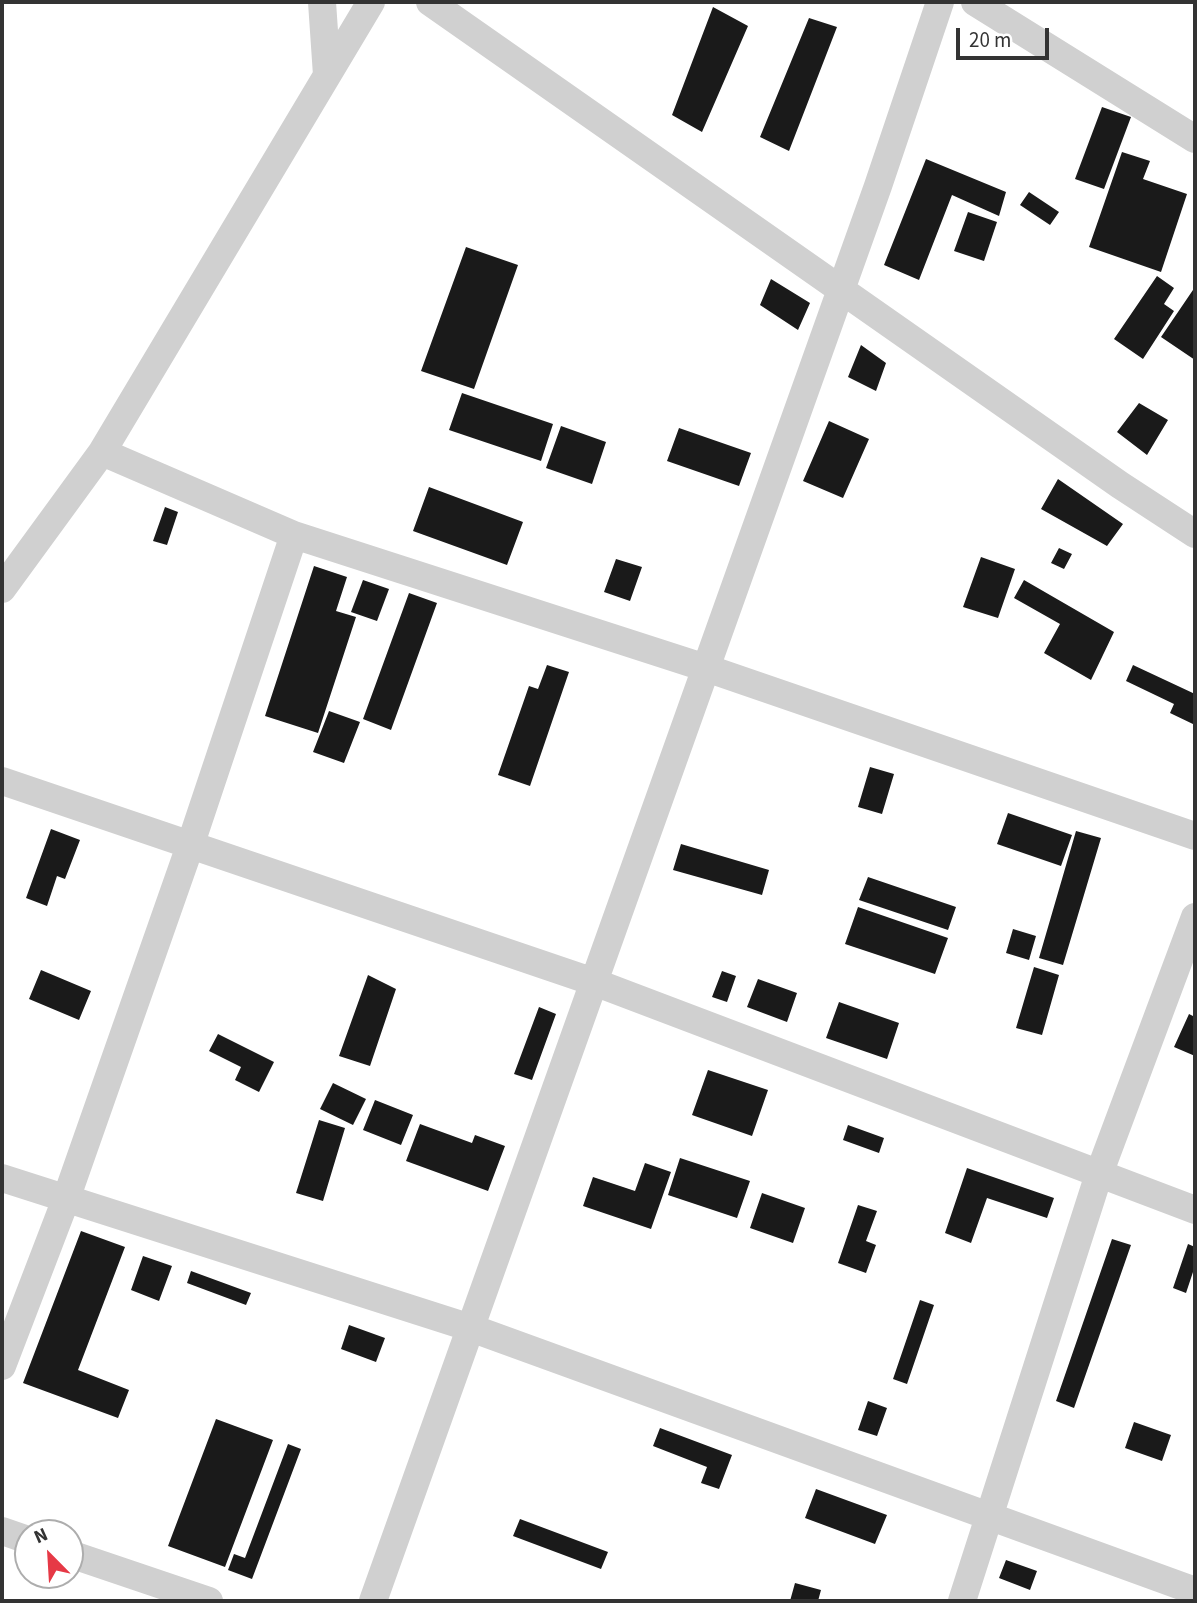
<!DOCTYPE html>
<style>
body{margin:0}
#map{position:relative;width:1197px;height:1603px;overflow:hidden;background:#fff;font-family:"Source Sans 3",sans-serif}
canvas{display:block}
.frame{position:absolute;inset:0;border:4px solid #333;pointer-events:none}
.north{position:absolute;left:14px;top:1519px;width:70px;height:70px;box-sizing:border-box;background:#fff;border:2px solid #adadad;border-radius:50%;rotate:336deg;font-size:19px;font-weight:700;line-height:28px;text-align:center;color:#333}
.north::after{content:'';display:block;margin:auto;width:24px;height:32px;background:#e63946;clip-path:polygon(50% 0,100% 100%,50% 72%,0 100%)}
.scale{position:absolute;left:956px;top:28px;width:93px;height:32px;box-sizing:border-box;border:4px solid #333;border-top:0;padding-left:9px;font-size:21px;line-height:24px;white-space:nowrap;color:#333;-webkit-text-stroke:5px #fff;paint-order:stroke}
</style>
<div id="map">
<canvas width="1197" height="1603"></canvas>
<div class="frame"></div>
<div class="north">N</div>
<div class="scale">20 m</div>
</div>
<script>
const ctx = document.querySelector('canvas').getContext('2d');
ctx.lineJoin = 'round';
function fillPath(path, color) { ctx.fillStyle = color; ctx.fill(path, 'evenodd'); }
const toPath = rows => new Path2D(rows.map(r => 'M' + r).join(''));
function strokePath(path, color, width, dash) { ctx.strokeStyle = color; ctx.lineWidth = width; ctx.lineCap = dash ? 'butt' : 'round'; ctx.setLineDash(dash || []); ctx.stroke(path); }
const building = toPath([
 [713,7,748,26,702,132,672,115],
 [809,18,837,27,789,151,760,137],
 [1102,107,1131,117,1104,189,1075,179],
 [1122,152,1150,161,1143,179,1187,194,1161,272,1089,247],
 [926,159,1006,192,999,216,952,195,919,280,884,265],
 [1029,192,1059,212,1050,225,1020,205],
 [968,212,997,222,984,261,954,251],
 [466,247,518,265,474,389,421,371],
 [1157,276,1174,288,1164,304,1174,311,1143,359,1114,339],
 [771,279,810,303,798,330,760,305],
 [1195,287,1195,360,1161,337],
 [861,345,886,363,876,391,848,377],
 [462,393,553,424,541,461,449,430],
 [1139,403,1168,420,1147,455,1117,432],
 [829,421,869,439,843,498,803,481],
 [561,426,606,442,592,484,546,468],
 [679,428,751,453,739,486,667,461],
 [1058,479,1123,524,1107,546,1041,509],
 [429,487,523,522,507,565,413,531],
 [165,507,178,512,167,545,153,541],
 [1059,548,1072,554,1064,569,1051,563],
 [981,557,1015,569,998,618,963,607],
 [616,559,642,567,630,601,604,592],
 [314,566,347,577,336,611,356,617,318,733,265,716],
 [363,580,389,589,377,621,351,612],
 [1024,580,1114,632,1091,680,1044,653,1060,624,1014,598],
 [409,593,437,603,391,730,363,719],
 [547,665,569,672,530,786,498,775,529,686,538,689],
 [1133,665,1195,694,1195,725,1170,713,1174,704,1126,681],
 [329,711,360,722,344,763,313,752],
 [870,767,894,774,882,814,858,807],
 [1008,813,1072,835,1061,866,997,844],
 [51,829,80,840,65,879,57,876,47,906,26,898],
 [1076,831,1101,838,1063,965,1039,958],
 [681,844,769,870,762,895,673,870],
 [868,877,956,907,948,930,859,900],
 [858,907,948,938,935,974,845,944],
 [1013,929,1036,936,1029,960,1006,953],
 [1034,967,1059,975,1042,1035,1016,1028],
 [41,970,91,991,79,1020,29,999],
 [722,971,736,976,727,1002,712,997],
 [368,975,396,989,370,1066,339,1056],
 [758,979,797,993,787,1022,747,1007],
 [839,1002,899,1023,887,1059,826,1038],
 [539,1007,556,1014,532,1080,514,1074],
 [1189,1014,1195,1017,1195,1056,1174,1047],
 [218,1034,274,1062,259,1092,235,1080,241,1067,209,1051],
 [708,1070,768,1090,752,1136,692,1115],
 [333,1083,366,1099,353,1125,320,1109],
 [375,1100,413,1115,401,1145,363,1130],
 [319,1120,345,1128,323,1201,296,1193],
 [420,1124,472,1143,475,1135,505,1146,488,1191,406,1161],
 [848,1125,884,1138,879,1153,843,1140],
 [680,1158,750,1181,737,1218,668,1195],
 [645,1163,671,1172,651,1229,583,1206,593,1177,635,1191],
 [967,1168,1054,1198,1047,1218,987,1198,971,1243,945,1233],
 [762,1193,805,1208,793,1243,750,1228],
 [858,1205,877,1211,866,1241,876,1245,866,1273,838,1263],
 [81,1231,125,1247,78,1370,129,1390,118,1418,23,1383],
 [1112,1239,1131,1245,1074,1408,1056,1401],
 [1188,1244,1195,1247,1195,1266,1186,1293,1173,1288],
 [143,1256,172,1266,159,1301,131,1290],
 [191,1271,251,1293,246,1305,187,1283],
 [920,1300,934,1305,907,1384,893,1379],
 [349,1325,385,1338,376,1362,341,1349],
 [868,1401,887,1408,877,1436,858,1430],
 [216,1419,273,1440,225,1567,168,1546],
 [1134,1422,1171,1435,1162,1461,1125,1448],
 [660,1428,732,1455,719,1489,701,1483,707,1467,653,1446],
 [288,1444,301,1449,252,1579,228,1570,234,1554,245,1558],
 [816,1489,887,1515,875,1544,805,1518],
 [520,1519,608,1552,601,1569,513,1536],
 [1006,1560,1037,1571,1030,1590,999,1578],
 [795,1583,821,1590,818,1601,790,1601]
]);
const street = toPath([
 [322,2,327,75],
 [430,2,1120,485,1195,534],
 [975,2,1195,139],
 [102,452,294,535,706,668,1195,836],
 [2,589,102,452,371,2],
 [2,781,594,982,1195,1210],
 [2,1178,471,1328,1195,1591],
 [2,1366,66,1199,190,846,294,535],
 [2,1531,28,1540],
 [70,1554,209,1601],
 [373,1601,878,186,940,2],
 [962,1601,1099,1174,1195,917]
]);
fillPath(building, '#1a1a1a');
strokePath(street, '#d0d0d0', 28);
</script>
